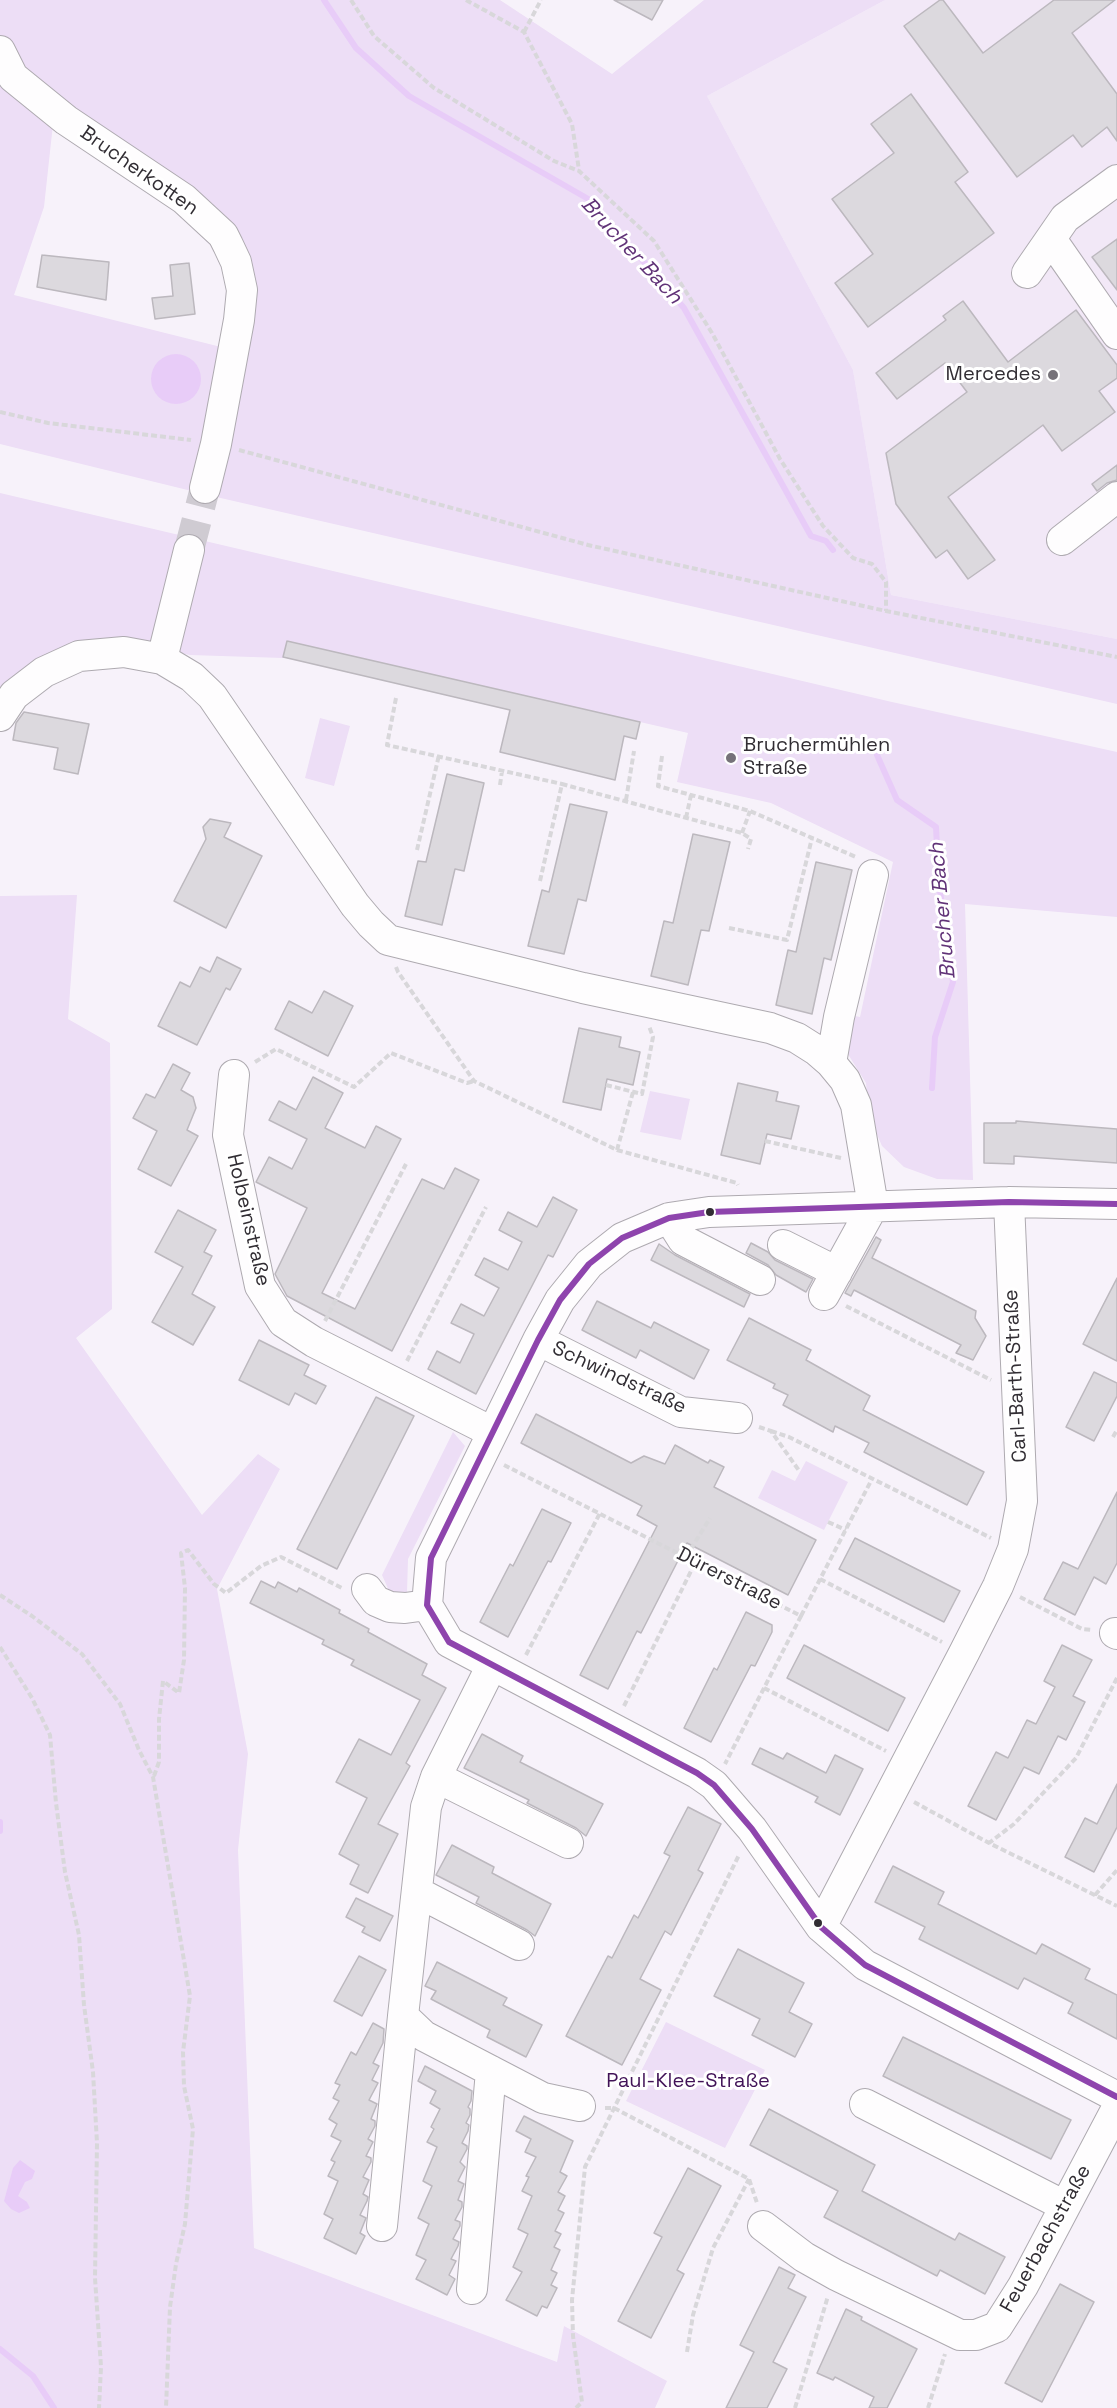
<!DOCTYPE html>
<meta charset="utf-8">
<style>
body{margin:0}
canvas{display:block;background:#f7f2fa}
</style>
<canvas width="1117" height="2408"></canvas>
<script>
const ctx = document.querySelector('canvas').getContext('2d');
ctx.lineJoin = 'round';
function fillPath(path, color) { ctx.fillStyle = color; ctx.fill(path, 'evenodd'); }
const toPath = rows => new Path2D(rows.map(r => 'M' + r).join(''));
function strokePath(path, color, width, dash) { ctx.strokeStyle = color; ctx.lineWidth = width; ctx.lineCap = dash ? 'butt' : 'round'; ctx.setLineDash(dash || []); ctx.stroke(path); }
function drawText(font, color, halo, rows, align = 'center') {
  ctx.font = font + ' "Space Grotesk",sans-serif'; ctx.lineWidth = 6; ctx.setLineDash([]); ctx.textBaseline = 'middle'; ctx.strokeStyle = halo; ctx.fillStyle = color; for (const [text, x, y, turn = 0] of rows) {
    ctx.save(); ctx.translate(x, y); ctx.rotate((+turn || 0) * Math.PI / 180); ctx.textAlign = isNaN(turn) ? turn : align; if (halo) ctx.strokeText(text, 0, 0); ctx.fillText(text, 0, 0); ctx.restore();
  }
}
const built = toPath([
 [885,0,1117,0,1117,639,891,595,853,370,707,96]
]);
const green = toPath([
 [0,0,500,0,612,74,704,0,885,0,707,96,853,370,891,595,1117,639,1117,704,212,496,0,444],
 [53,124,170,204,211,246,223,269,234,299,225,348,14,295,44,207],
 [0,493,892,702,1117,752,1117,917,965,904,973,1180,937,1179,904,1167,882,1146,869,1116,866,1083,841,1043,845,1014,860,1017,893,862,771,803,677,782,688,733,287,641,283,658,190,655,146,646,0,695],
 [320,718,350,726,334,786,305,778],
 [77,895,68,1019,110,1043,112,1309,76,1338,202,1515,258,1454,280,1469,217,1589,248,1754,238,1850,254,2248,557,2362,564,2326,667,2381,655,2408,0,2408,0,896],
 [650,1091,690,1099,681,1140,640,1132],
 [453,1432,465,1446,408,1559,407,1593,390,1593,382,1575],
 [806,1461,848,1482,824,1530,758,1498,772,1470,795,1481],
 [666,2022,765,2070,725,2148,626,2101]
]);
const water = toPath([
 '151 379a25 25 0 1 1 50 0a25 25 0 1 1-50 0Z',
 [20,2160,35,2171,32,2179,25,2182,18,2196,27,2202,30,2208,19,2213,11,2209,4,2201,13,2168]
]);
const stream = toPath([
 [324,0,356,48,409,96,590,200,684,308,811,536,826,541,833,550],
 [877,755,897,800,936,827,939,884,953,982,935,1037,932,1088],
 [0,1822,0,1831],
 [0,2349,33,2376,54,2408]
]);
const building = toPath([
 [614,0,663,0,652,20,614,0],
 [940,0,943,0,983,53,1054,0,1115,0,1072,33,1117,94,1117,141,1107,127,1082,147,1073,135,1017,177,904,26,940,0],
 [911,94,968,172,955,182,994,233,868,327,835,283,873,254,832,199,894,153,871,124,911,94],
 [1117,239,1117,290,1092,257,1117,239],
 [42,255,109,262,106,300,37,287,42,255],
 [189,263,195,314,155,319,152,298,173,296,170,265,189,263],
 [963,301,1008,362,1076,310,1117,365,1117,378,1099,391,1115,412,1062,451,1043,425,948,497,995,560,968,579,947,550,936,558,896,504,886,453,967,392,945,363,897,399,876,373,946,320,943,316,963,301],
 [1117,465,1117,480,1107,483,1097,491,1092,484,1117,465],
 [287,641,640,722,636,739,624,736,615,780,500,752,510,710,283,657,287,641],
 [24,712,89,724,78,774,54,769,58,748,13,740,16,723,24,712],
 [447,774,484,783,464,871,455,869,442,925,405,916,418,861,426,862,447,774],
 [570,804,607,812,586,901,578,899,564,954,528,946,542,890,549,892,570,804],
 [210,819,231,823,224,837,262,856,226,928,174,901,206,839,203,827,210,819],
 [693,834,730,842,709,931,701,930,688,985,651,976,664,921,673,923,693,834],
 [816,862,852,870,831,960,824,958,812,1014,776,1005,788,950,796,952,816,862],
 [217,957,241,969,230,990,226,988,197,1045,158,1026,180,982,190,987,200,967,210,972,217,957],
 [324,991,353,1006,328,1056,275,1029,289,1001,312,1013,324,991],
 [579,1028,621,1037,619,1047,640,1052,633,1085,607,1079,601,1110,563,1102,579,1028],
 [173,1064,190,1073,181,1090,193,1097,196,1108,187,1130,198,1136,171,1186,138,1169,157,1131,133,1118,146,1094,155,1098,173,1064],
 [313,1077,343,1093,325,1128,365,1148,376,1126,401,1139,322,1293,355,1309,422,1179,444,1189,455,1168,479,1180,392,1351,287,1296,275,1274,307,1208,256,1182,269,1157,292,1169,307,1139,269,1120,279,1101,296,1110,313,1077],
 [738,1083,778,1092,776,1101,799,1106,791,1139,767,1134,760,1164,721,1155,738,1083],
 [1016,1121,1117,1129,1117,1163,1014,1156,1014,1164,984,1163,984,1123,1016,1123,1016,1121],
 [553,1197,577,1210,553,1257,548,1255,476,1394,428,1369,437,1351,460,1363,474,1334,451,1323,461,1304,484,1316,499,1288,475,1275,484,1258,508,1270,522,1242,499,1230,508,1212,537,1227,553,1197],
 [178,1210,216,1230,204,1252,212,1256,192,1294,215,1307,193,1345,152,1322,183,1267,155,1252,178,1210],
 [876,1237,881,1240,872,1258,976,1311,975,1318,986,1336,973,1360,956,1353,961,1345,854,1290,851,1296,845,1293,876,1237],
 [751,1243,768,1252,775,1260,813,1279,806,1292,776,1275,768,1265,746,1253,751,1243],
 [659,1244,675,1255,750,1294,744,1307,651,1260,659,1244],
 [1117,1278,1117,1361,1083,1344,1117,1278],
 [597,1301,651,1328,654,1322,709,1350,694,1379,640,1350,636,1358,582,1330,597,1301],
 [749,1318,811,1350,806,1360,870,1396,863,1410,984,1472,967,1505,864,1452,869,1443,835,1426,833,1432,783,1405,788,1395,773,1388,775,1384,727,1360,749,1318],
 [259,1340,309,1365,304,1375,326,1386,316,1404,295,1393,289,1405,239,1380,259,1340],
 [1094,1372,1117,1383,1117,1396,1094,1441,1066,1427,1094,1372],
 [376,1397,414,1416,337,1569,297,1549,376,1397],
 [536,1414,631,1463,644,1456,665,1464,675,1445,708,1463,710,1460,724,1467,714,1487,816,1540,788,1595,687,1543,641,1633,637,1631,608,1689,580,1675,657,1526,637,1515,642,1506,521,1443,536,1414],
 [1117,1492,1117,1563,1106,1584,1094,1577,1075,1615,1044,1599,1063,1562,1078,1569,1117,1492],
 [542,1509,571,1523,551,1562,548,1561,508,1637,480,1622,510,1564,513,1566,542,1509],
 [855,1538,960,1591,944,1622,839,1569,855,1538],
 [261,1581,275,1588,278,1582,297,1592,299,1588,340,1610,339,1613,369,1629,368,1632,427,1664,422,1675,446,1688,406,1763,410,1766,378,1824,398,1834,368,1893,350,1884,359,1865,339,1854,367,1798,336,1782,359,1739,391,1755,420,1700,351,1665,354,1660,322,1644,324,1640,250,1603,261,1581],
 [746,1612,772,1625,772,1632,755,1666,751,1665,711,1742,684,1728,714,1668,717,1670,746,1612],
 [804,1645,905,1698,888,1731,787,1678,804,1645],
 [1062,1645,1092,1660,1073,1696,1085,1702,1066,1740,1058,1736,1039,1774,1024,1767,996,1820,968,1806,996,1752,1008,1758,1027,1720,1036,1724,1055,1687,1044,1681,1062,1645],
 [482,1734,523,1756,520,1762,603,1804,586,1836,576,1828,527,1803,529,1800,464,1768,482,1734],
 [760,1748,783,1759,787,1753,826,1773,835,1755,863,1769,840,1815,815,1802,818,1797,752,1764,760,1748],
 [1117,1784,1117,1827,1094,1872,1065,1857,1085,1818,1097,1824,1117,1784],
 [688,1807,721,1824,698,1870,703,1873,691,1896,671,1935,665,1931,640,1979,661,1990,622,2065,566,2036,608,1956,612,1958,634,1915,638,1918,648,1899,670,1856,664,1853,688,1807],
 [452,1845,494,1867,492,1873,551,1904,535,1936,527,1930,476,1903,479,1897,436,1875,452,1845],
 [893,1866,944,1892,938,1904,1036,1954,1042,1944,1090,1969,1085,1979,1117,1995,1117,2039,1068,2013,1073,2003,1024,1978,1018,1989,919,1939,925,1927,875,1902,893,1866],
 [356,1898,393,1916,380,1941,362,1932,365,1927,346,1917,356,1898],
 [738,1949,804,1983,789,2012,812,2024,795,2057,752,2035,760,2019,714,1996,738,1949],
 [359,1956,386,1970,362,2016,334,2001,359,1956],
 [437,1962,507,1998,503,2005,542,2025,526,2057,487,2037,490,2030,431,1999,436,1991,425,1986,437,1962],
 [373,2023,384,2029,383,2043,373,2063,379,2066,372,2080,378,2083,369,2100,377,2104,371,2119,375,2121,375,2126,368,2139,373,2142,366,2156,371,2158,371,2162,363,2177,369,2180,363,2194,368,2197,367,2201,360,2215,366,2218,360,2233,365,2236,356,2254,324,2238,333,2219,324,2214,338,2181,328,2176,335,2162,331,2160,341,2141,331,2136,337,2124,329,2119,339,2101,333,2098,340,2085,335,2083,351,2052,356,2055,373,2023],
 [903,2037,1071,2120,1051,2159,883,2076,903,2037],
 [425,2066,472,2091,471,2101,468,2107,470,2109,470,2115,466,2123,469,2125,468,2131,462,2143,467,2146,467,2149,460,2162,465,2167,458,2181,464,2184,458,2200,462,2202,462,2207,455,2220,460,2222,460,2226,453,2239,459,2242,458,2246,451,2259,456,2261,449,2275,455,2279,447,2295,416,2279,426,2260,416,2255,429,2224,418,2218,432,2186,423,2181,437,2147,427,2142,434,2129,431,2127,440,2109,430,2103,436,2091,418,2081,425,2066],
 [769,2109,875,2165,862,2191,955,2240,959,2233,1005,2257,985,2294,940,2270,937,2276,824,2217,838,2191,750,2145,769,2109],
 [524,2116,573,2141,560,2172,567,2176,558,2192,565,2196,558,2210,564,2213,555,2231,561,2234,554,2247,560,2250,551,2270,557,2273,551,2285,557,2288,547,2308,542,2306,537,2316,506,2300,522,2272,513,2267,528,2234,518,2229,532,2196,522,2191,529,2177,526,2176,536,2157,525,2152,531,2139,516,2131,524,2116],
 [688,2168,721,2186,677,2270,684,2274,651,2338,618,2321,662,2237,654,2233,688,2168],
 [779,2267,795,2275,788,2288,806,2297,773,2362,787,2369,767,2408,726,2408,754,2352,740,2345,779,2267],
 [1060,2284,1094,2302,1042,2402,1005,2383,1060,2284],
 [846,2309,862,2317,861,2320,917,2349,887,2408,869,2408,874,2397,835,2377,833,2380,817,2373,846,2309]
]);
const minorTunnel = toPath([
 [189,550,205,488]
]);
const path = toPath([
 [351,0,374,36,434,88,554,161,579,171,654,241,712,333,780,459,823,526,853,558,872,564,886,582,886,611],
 [466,0,524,32,572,124,579,170],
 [524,32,541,0],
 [0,412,48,423,191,440],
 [239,450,588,545,886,611,1117,657],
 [396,698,387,745,562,784],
 [662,756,658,786,750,811,856,857],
 [500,785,502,771],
 [626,800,634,751],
 [686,818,691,795],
 [742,833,750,811],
 [417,850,439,755],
 [540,881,562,784,742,833,751,839,748,849],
 [729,928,787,940,812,838],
 [396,967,398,972,474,1081,617,1150,737,1183,738,1185],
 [255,1062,276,1049,354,1087,391,1053,467,1083,474,1081],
 [606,1085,642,1094,653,1037,649,1026],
 [765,1141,841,1158],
 [617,1150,633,1092],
 [846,1306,991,1380],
 [325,1321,406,1164],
 [407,1361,486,1207],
 [759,1427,771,1431,800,1472],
 [771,1431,789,1437,991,1538],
 [1113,1437,1117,1430],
 [504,1465,801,1616,725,1764],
 [828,1522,846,1530],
 [686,1557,710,1518],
 [820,1579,942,1642],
 [0,1595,32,1616,82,1654,120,1704,139,1750,153,1777,190,1996,183,2052,184,2086,193,2129,185,2224,176,2264,170,2307,166,2408],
 [1020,1597,1082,1629,1092,1630],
 [801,1616,873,1477],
 [0,1647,32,1698,50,1735,56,1803,65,1872,79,1935,84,2005,93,2072,97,2143,95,2278,101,2367,99,2408],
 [526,1655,600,1513],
 [1117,1678,1076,1758,1014,1824,989,1843,1117,1906],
 [764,1688,886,1751],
 [624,1706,695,1563],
 [154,1776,159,1762,159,1719,163,1681,179,1693,184,1660,185,1588,181,1553,188,1550,214,1584,226,1593,261,1566,281,1557,342,1588],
 [914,1802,989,1843],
 [1095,1895,1117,1870],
 [605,2108,614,2108,749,2179,757,2203],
 [687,2352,693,2315,713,2248,749,2179],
 [576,2408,582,2402,573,2336,572,2300,585,2167,739,1855],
 [795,2408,828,2296],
 [928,2408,945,2354]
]);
const minor = toPath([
 [0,51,13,77,66,120,184,199,223,235,228,245,236,262,242,290,239,320,216,444,205,488],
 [1051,239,1117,334],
 [1027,273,1065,218,1117,180],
 [1062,540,1117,497],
 [162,659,189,550],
 [0,716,14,695,44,672,79,656,124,652,162,659,192,677,212,696,355,905,371,924,388,940,583,988,770,1028,797,1038,816,1050,831,1063,845,1080,856,1105,873,1206],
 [831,1063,839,1017,873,875],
 [234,1075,228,1135,260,1286,283,1322,314,1342,492,1432],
 [1117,1204,1009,1202,709,1212,669,1218,622,1238,589,1264,560,1300,538,1340,431,1558,427,1605,449,1642,697,1773,714,1785,752,1829,821,1927,865,1965,1117,2097],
 [669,1218,683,1240,760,1280],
 [783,1245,837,1272],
 [824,1295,873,1206],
 [538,1340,681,1412,737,1418],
 [367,1589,376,1601,390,1607,405,1608,427,1605],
 [1115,1633,1117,1634],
 [492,1665,436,1777,426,1807,403,2016,424,2036,543,2098,580,2106],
 [436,1777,568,1843],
 [417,1892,519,1945],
 [821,1927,964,1653,998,1586,1013,1549,1022,1501,1009,1202],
 [865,2104,1065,2206],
 [382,2226,403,2016],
 [763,2226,804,2257,836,2275,960,2335,976,2335,997,2327,1023,2286,1117,2108],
 [472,2289,491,2071]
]);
const bus1 = toPath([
 [1117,1204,1009,1202,709,1212,669,1218,622,1238,589,1264,560,1300,538,1340,431,1558,427,1605,449,1642,697,1773,714,1785,752,1829,821,1927,865,1965,1117,2097]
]);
const markers = [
 [1053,375,6,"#767279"],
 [731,758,6,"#767279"],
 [710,1212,5,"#312d33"],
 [818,1923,5,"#312d33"]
];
const streetNames = [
 ["Brucherkotten",139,171,35],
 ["Holbeinstraße",248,1220,77],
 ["Carl-Barth-Straße",1016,1376,-93],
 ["Schwindstraße",619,1378,25],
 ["Dürerstraße",729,1579,27],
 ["Feuerbachstraße",1046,2239,-61]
];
const poiNames = [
 ["Mercedes",1041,375],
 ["Bruchermühlen",743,746,"left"],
 ["Straße",743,769,"left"]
];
const parkNames = [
 ["Paul-Klee-Straße",688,2082]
];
const waterNames = [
 ["Brucher Bach",631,251,47],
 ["Brucher Bach",943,911,-95]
];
fillPath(built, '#f2e8f7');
fillPath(green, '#eddef6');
fillPath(water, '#e8ccf8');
strokePath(stream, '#e8ccf8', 6);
fillPath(building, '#dcd9de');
strokePath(building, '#bcb8be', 1.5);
strokePath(minorTunnel, '#cfcbd2', 30, [30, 15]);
strokePath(minor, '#aeaab0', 32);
strokePath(path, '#d8d7da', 4, [6, 3]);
strokePath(minor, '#fefdfe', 30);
strokePath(bus1, '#8e44ad', 6);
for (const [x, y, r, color] of markers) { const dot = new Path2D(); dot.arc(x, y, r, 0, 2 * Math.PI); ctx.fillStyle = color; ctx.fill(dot); strokePath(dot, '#fff', 2); }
drawText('20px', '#312d33', '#fff', streetNames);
drawText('20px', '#312d33', '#fff', poiNames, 'right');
drawText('20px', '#411357', '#fff', parkNames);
drawText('italic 21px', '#613378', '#fff', waterNames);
</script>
